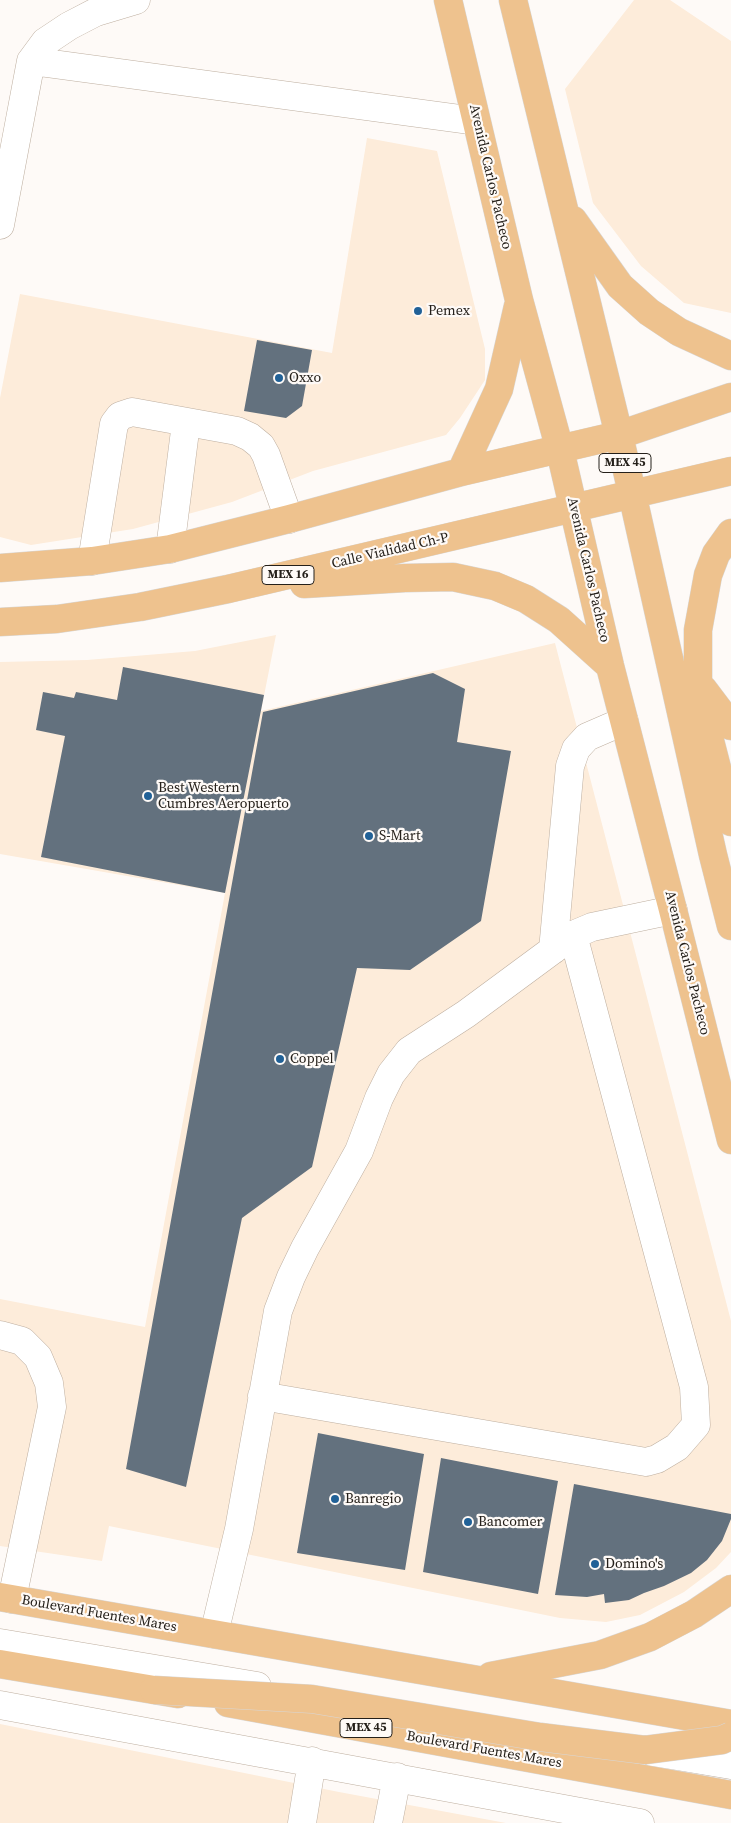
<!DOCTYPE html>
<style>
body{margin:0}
canvas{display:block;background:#fefaf7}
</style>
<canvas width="731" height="1823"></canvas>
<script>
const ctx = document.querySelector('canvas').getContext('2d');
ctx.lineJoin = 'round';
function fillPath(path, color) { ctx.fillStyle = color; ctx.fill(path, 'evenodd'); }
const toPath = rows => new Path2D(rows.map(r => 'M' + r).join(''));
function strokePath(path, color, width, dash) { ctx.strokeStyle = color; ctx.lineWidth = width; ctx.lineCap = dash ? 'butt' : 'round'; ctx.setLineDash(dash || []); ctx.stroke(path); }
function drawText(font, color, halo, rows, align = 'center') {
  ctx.font = font + ' "Source Serif 4",serif'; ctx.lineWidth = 4.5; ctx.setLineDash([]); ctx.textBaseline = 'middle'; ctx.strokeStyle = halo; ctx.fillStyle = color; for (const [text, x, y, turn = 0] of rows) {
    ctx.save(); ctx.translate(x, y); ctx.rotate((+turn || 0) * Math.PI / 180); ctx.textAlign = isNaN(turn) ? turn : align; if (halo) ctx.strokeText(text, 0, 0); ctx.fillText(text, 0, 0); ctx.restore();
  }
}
const built = toPath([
 [634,0,670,0,731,41,731,313,684,303,641,266,593,203,565,89],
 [367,138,437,151,485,349,485,380,460,418,446,435,313,471,232,502,133,529,31,545,0,537,0,398,20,294,332,353],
 [276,635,261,711,555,643,731,1321,731,1552,716,1568,684,1592,640,1615,606,1622,560,1618,109,1526,102,1561,0,1546,0,1299,145,1327,225,893,0,854,0,662,87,660,195,651],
 [0,1724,339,1792,506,1823,0,1823]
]);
const building = toPath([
 [257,340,312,350,302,406,286,418,244,411],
 [123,667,264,695,225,893,41,857,65,736,36,730,43,692,74,698,76,692,117,700],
 [433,673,465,689,457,742,511,751,481,921,410,970,357,968,312,1167,242,1218,186,1487,126,1469,263,712],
 [318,1433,424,1454,405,1570,297,1553],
 [441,1458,558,1481,538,1594,423,1572],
 [574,1484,731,1514,731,1519,722,1541,707,1560,691,1573,664,1586,644,1593,629,1600,605,1603,604,1594,587,1597,555,1595]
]);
const minor = toPath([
 [31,61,476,121],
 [0,225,31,61,45,42,69,26,96,12,136,0],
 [170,549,186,423],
 [92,561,114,424,120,416,132,412,237,431,250,437,261,446,266,455,289,519],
 [553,950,570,766,576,749,587,737,624,721],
 [0,1335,22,1341,38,1357,49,1383,52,1407,12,1599],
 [262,1396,646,1462,657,1459,677,1447,696,1425,694,1387,573,935],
 [214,1634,239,1529,278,1311,291,1277,305,1248,359,1151,379,1098,391,1074,409,1051,466,1014,573,935,592,927,673,910],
 [0,1643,257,1686],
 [0,1705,640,1823],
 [653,1752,731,1765],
 [302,1823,312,1761],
 [388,1823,397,1777]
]);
const major = toPath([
 [448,0,519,300,560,450,610,666,673,910,731,1140],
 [513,0,619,435,713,855,731,926],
 [573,220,620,286,649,312,679,332,731,356],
 [461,472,499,389,518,306],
 [731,533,716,554,708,575,698,630,698,682,709,737,731,822],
 [0,568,92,561,170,549,289,519,461,472,619,435,731,397],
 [304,584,405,578,453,577,495,586,526,599,559,620,610,666],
 [0,622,57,619,140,607,228,589,731,471],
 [703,689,731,726],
 [0,1597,731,1724],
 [0,1664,178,1694],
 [491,1676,600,1655,650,1637,694,1614,731,1589],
 [228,1703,731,1795]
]);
const majorBridge = toPath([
 [154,1690,312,1699,540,1737,645,1750,722,1740,731,1736]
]);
const markers = [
 [418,311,5,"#216197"],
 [279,378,5,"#216197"],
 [148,796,5,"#216197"],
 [369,836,5,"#216197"],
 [280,1059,5,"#216197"],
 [335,1499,5,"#216197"],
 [468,1522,5,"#216197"],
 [595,1564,5,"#216197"]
];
const shields = [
 [625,463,52],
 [288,575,52],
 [366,1728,52]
];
const shieldNames = [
 ["MEX 45",625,463],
 ["MEX 16",288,575],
 ["MEX 45",366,1728]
];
const streetNames = [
 ["Avenida Carlos Pacheco",490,177,77],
 ["Calle Vialidad Ch-P",390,551,-13],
 ["Avenida Carlos Pacheco",588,570,77],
 ["Avenida Carlos Pacheco",687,963,76],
 ["Boulevard Fuentes Mares",99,1614,10],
 ["Boulevard Fuentes Mares",484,1750,10]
];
const poiNames = [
 ["Pemex",428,311],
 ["Oxxo",289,378],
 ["Best Western",158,788],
 ["Cumbres Aeropuerto",158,804],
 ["S-Mart",379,836],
 ["Coppel",290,1059],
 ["Banregio",345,1499],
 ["Bancomer",478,1522],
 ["Domino's",605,1564]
];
fillPath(built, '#fdecda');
fillPath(building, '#63717e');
strokePath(minor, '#beafa0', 29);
strokePath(major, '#d8d7d6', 29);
strokePath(minor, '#fff', 28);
strokePath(major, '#eec28e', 28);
strokePath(majorBridge, '#d8d7d6', 29, []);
strokePath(majorBridge, '#eec28e', 28);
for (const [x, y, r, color] of markers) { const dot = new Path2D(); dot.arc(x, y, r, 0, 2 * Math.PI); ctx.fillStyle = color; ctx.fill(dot); strokePath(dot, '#fefaf7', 2); }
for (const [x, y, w] of shields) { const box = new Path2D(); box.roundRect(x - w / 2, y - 9.5, w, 19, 4); ctx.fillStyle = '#fefaf7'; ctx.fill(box); strokePath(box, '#25201a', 1); }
drawText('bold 12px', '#25201a', null, shieldNames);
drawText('14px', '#25201a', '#fefaf7', streetNames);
drawText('14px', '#25201a', '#fefaf7', poiNames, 'left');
</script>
